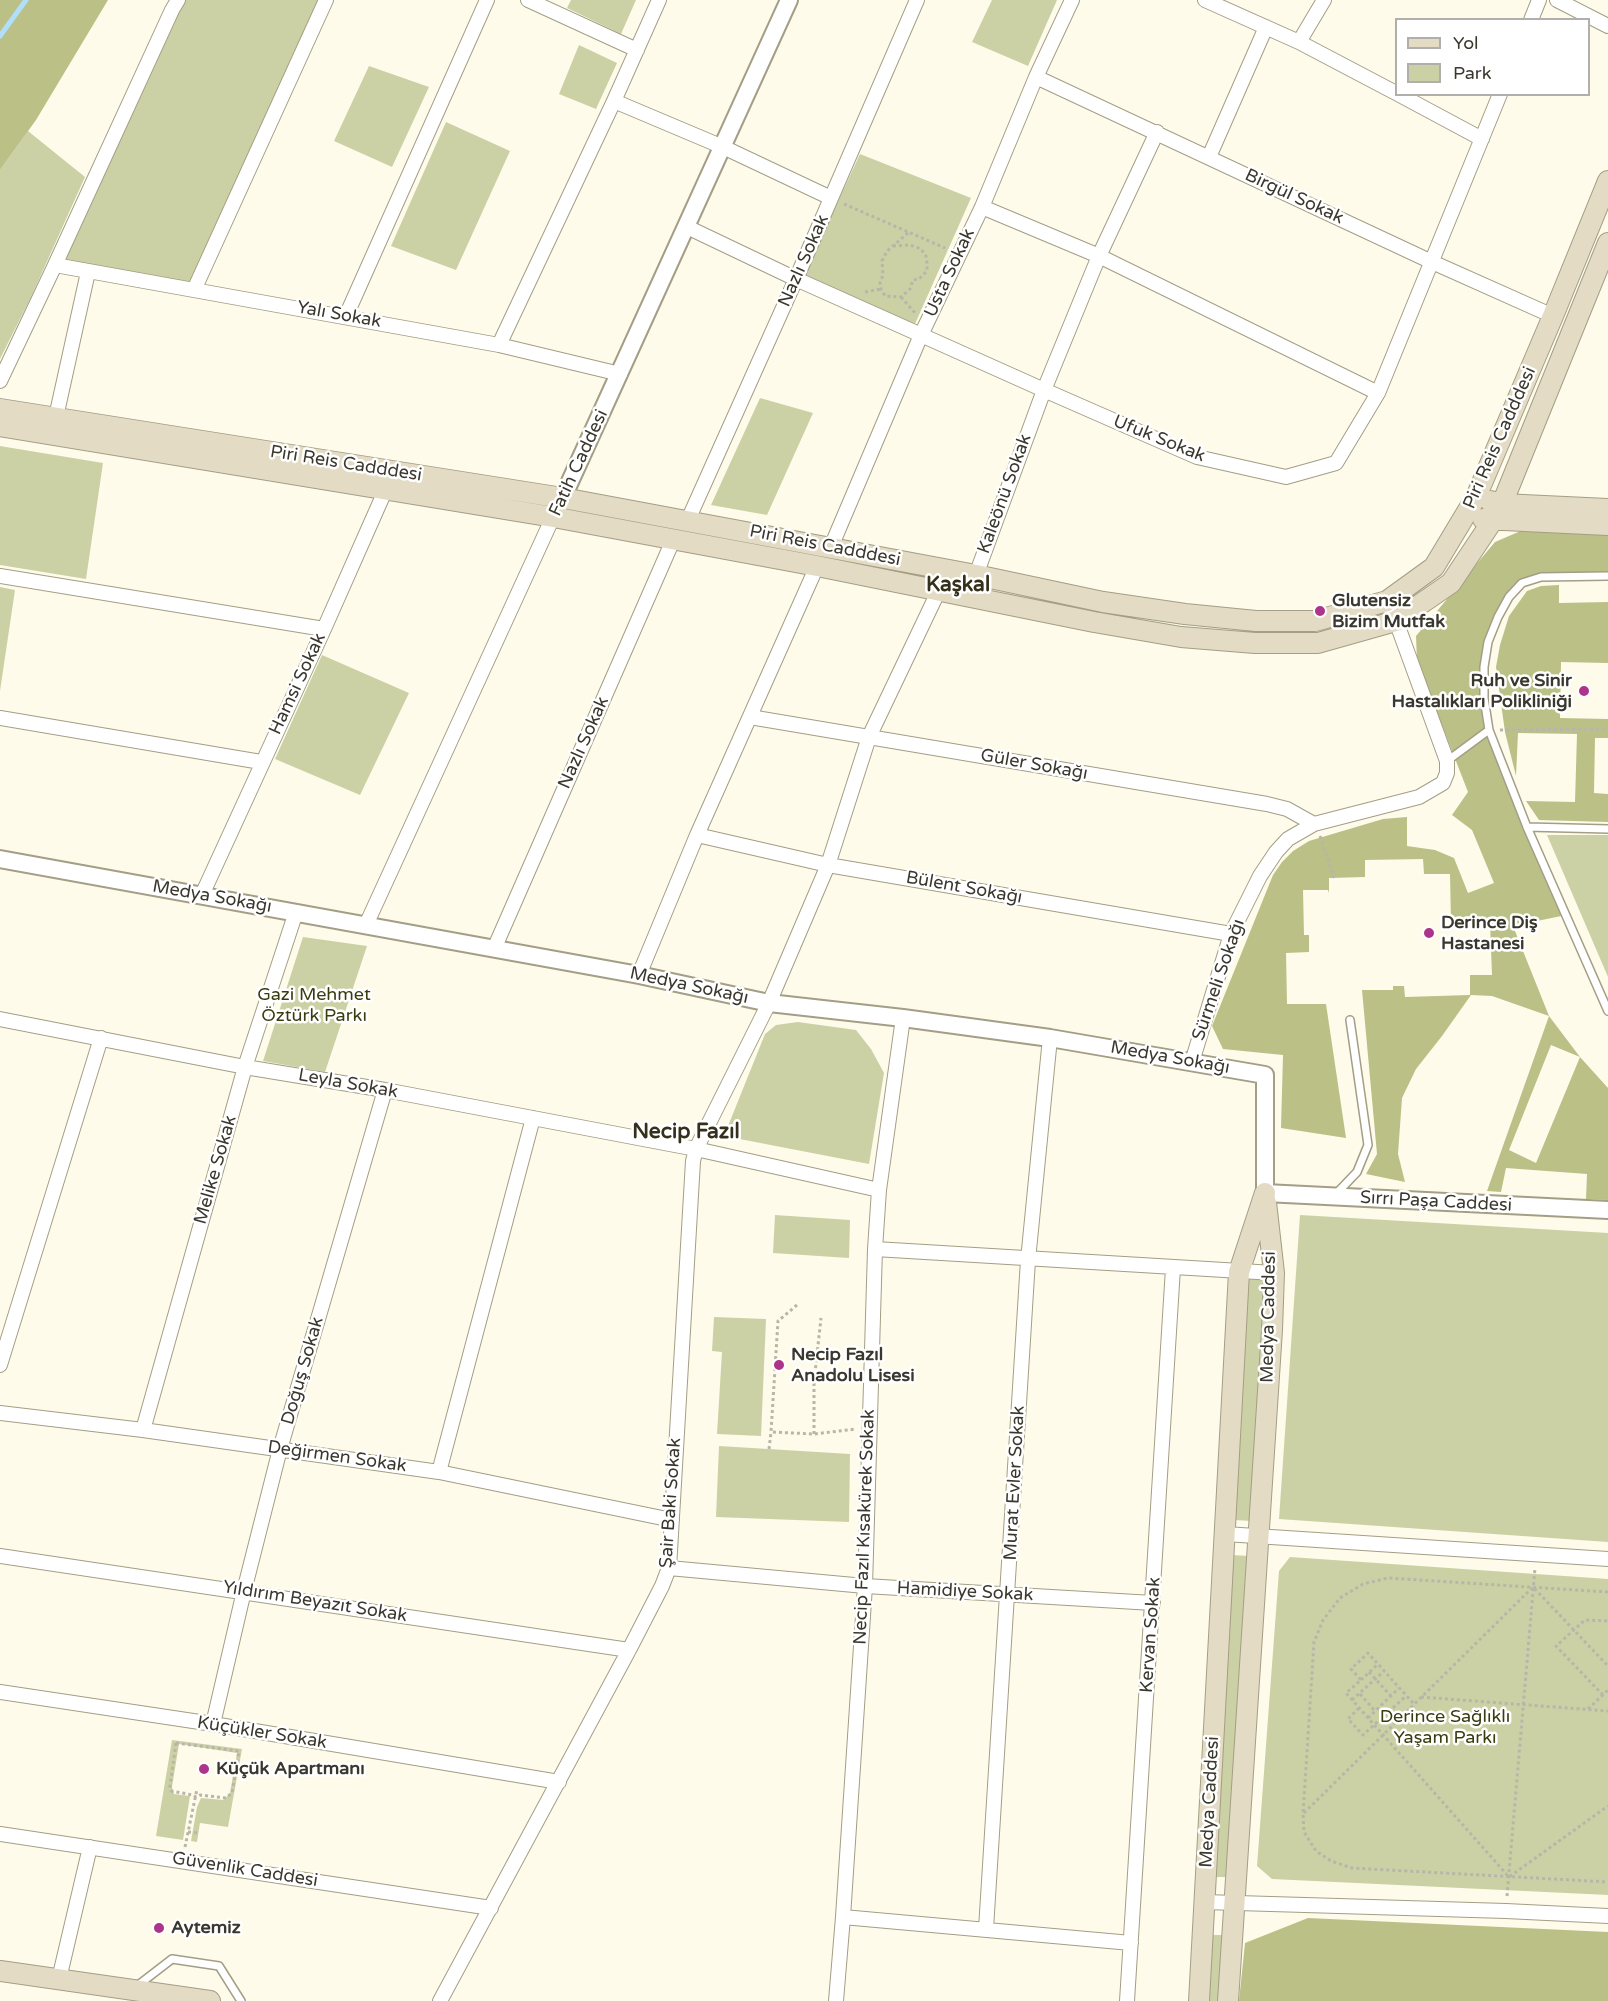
<!DOCTYPE html>
<meta charset="utf-8">
<style>
body{margin:0}
#map{position:relative;width:1608px;height:2001px;overflow:hidden;background:#fefbeb;font-family:"Varela Round",sans-serif}
canvas{display:block}
.legend{position:absolute;left:1395px;top:18px;width:195px;height:78px;box-sizing:border-box;background:#fff;border:2px solid #b0afab;margin:0;padding:8px 10px;list-style:none;font-size:18px;color:#3a382e}
.legend li{display:flex;align-items:center;gap:12px;height:30px}
.legend b{width:30px;border:2px solid #b0afab}
</style>
<div id="map">
<canvas width="1608" height="2001"></canvas>
<ul class="legend">
<li><b style="height:8px;background:#e3dbc3"></b>Yol</li>
<li><b style="height:16px;background:#ccd1a5"></b>Park</li>
</ul>
</div>
<script>
const ctx = document.querySelector('canvas').getContext('2d');
ctx.lineJoin = 'round';
function fillPath(path, color) { ctx.fillStyle = color; ctx.fill(path, 'evenodd'); }
const toPath = rows => new Path2D(rows.map(r => 'M' + r).join(''));
function strokePath(path, color, width, dash) { ctx.strokeStyle = color; ctx.lineWidth = width; ctx.lineCap = dash ? 'butt' : 'round'; ctx.setLineDash(dash || []); ctx.stroke(path); }
function drawText(font, color, halo, rows, align = 'center') {
  ctx.font = font + ' "Varela Round",sans-serif'; ctx.lineWidth = 5; ctx.setLineDash([]); ctx.textBaseline = 'middle'; ctx.strokeStyle = halo; ctx.fillStyle = color; for (const [text, x, y, turn = 0] of rows) {
    ctx.save(); ctx.translate(x, y); ctx.rotate((+turn || 0) * Math.PI / 180); ctx.textAlign = isNaN(turn) ? turn : align; if (halo) ctx.strokeText(text, 0, 0); ctx.fillText(text, 0, 0); ctx.restore();
  }
}
const green = toPath([
 [178,0,326,0,194,290,55,265],
 [571,0,636,0,621,34,567,8],
 [992,0,1057,0,1028,66,972,42],
 [579,45,617,63,596,109,559,94],
 [369,66,429,87,392,167,334,141],
 [446,122,510,151,456,270,391,246],
 [28,131,85,177,31,297,0,359,0,170],
 [860,154,971,198,915,324,803,277],
 [760,398,813,413,767,515,711,505],
 [0,446,103,463,86,579,0,565],
 [0,587,15,590,0,691],
 [322,655,409,693,360,795,275,759],
 [1547,835,1608,835,1608,977],
 [303,937,367,946,325,1072,263,1061],
 [798,1022,856,1030,871,1049,884,1073,869,1164,724,1136,765,1034,776,1025],
 [775,1215,850,1220,849,1258,773,1253],
 [1300,1215,1608,1233,1608,1542,1279,1519],
 [1247,1279,1266,1280,1251,1521,1234,1520],
 [714,1317,766,1319,761,1436,717,1434,722,1352,712,1351],
 [719,1446,850,1454,849,1522,716,1517],
 [1231,1555,1250,1556,1230,1877,1213,1877],
 [1290,1557,1608,1579,1608,1895,1272,1879,1257,1866,1279,1571],
 [172,1740,242,1749,228,1827,200,1823,197,1842,191,1841,197,1807,201,1798,224,1800,230,1793,237,1753,179,1744,172,1787,174,1794,190,1796,183,1840,156,1836],
 [1207,1935,1227,1935,1223,2001,1204,2001]
]);
const forest = toPath([
 [0,0,108,0,36,120,0,170],
 [1523,530,1608,534,1608,576,1541,577,1522,583,1498,617,1484,667,1489,730,1566,915,1513,926,1549,1016,1580,1057,1608,1088,1608,1200,1586,1199,1587,1174,1506,1168,1501,1192,1487,1191,1549,1016,1492,996,1471,995,1442,1036,1416,1069,1402,1098,1398,1154,1405,1182,1366,1174,1377,1154,1362,990,1393,990,1393,986,1404,986,1405,997,1470,995,1470,975,1492,975,1490,922,1451,923,1450,874,1424,874,1423,859,1365,860,1365,877,1329,878,1329,893,1328,890,1303,890,1304,935,1309,935,1309,952,1286,953,1287,1004,1326,1004,1346,1138,1281,1128,1283,1055,1223,1049,1212,1026,1273,875,1282,862,1293,851,1309,841,1383,819,1407,817,1407,846,1435,850,1454,858,1468,893,1494,883,1472,830,1452,815,1468,792,1417,661,1416,636,1495,542],
 [1551,1045,1580,1057,1536,1163,1509,1150],
 [1559,585,1559,603,1608,602,1608,663,1561,662,1560,718,1608,719,1608,738,1595,738,1594,793,1608,794,1608,822,1539,820,1526,801,1575,802,1577,734,1518,733,1516,776,1505,732,1496,667,1500,645,1509,616,1527,591,1541,586],
 [1308,1918,1608,1932,1608,2001,1239,2001,1245,1943]
]);
const stream = toPath([
 [0,36,26,0]
]);
const path = toPath([
 [844,204,945,248],
 [893,246,910,245,921,249,926,256,927,263,927,271,919,279,913,280,910,289,901,297,885,296,881,289,880,283,883,275,882,261,887,251,893,246,909,232],
 [865,292,881,289],
 [901,297,915,313],
 [1500,730,1608,729],
 [1320,836,1334,878],
 [797,1305,778,1321,771,1432,814,1434,856,1429],
 [814,1434,814,1382,821,1318],
 [769,1449,771,1432],
 [1608,1592,1388,1578,1363,1584,1340,1598,1323,1620,1314,1642,1303,1815,1304,1832,1316,1851,1331,1861,1352,1868,1608,1882],
 [1369,1672,1391,1696],
 [1361,1680,1378,1664],
 [1360,1694,1375,1711],
 [1603,1695,1556,1646,1585,1620,1608,1621],
 [1421,1697,1608,1711],
 [1352,1700,1384,1671],
 [1413,1703,1368,1653,1351,1669,1361,1680,1346,1693,1509,1877,1608,1806],
 [1359,1708,1348,1719,1363,1735,1406,1696],
 [1588,1709,1608,1690],
 [1368,1718,1399,1688],
 [176,1743,239,1751,232,1793,226,1798,200,1795,196,1797,193,1795,171,1791,170,1786,176,1743],
 [1304,1813,1533,1587,1608,1666],
 [188,1832,198,1833],
 [185,1847,197,1789],
 [1507,1896,1535,1568]
]);
const service = toPath([
 [1608,576,1541,577,1522,583,1509,597,1498,617,1488,642,1484,667,1484,698,1489,730,1527,827,1608,1011],
 [1447,761,1489,730],
 [1527,827,1608,829],
 [1335,1195,1357,1172,1368,1145,1350,1020],
 [137,1986,172,1959,219,1966,241,2001]
]);
const minor = toPath([
 [528,0,637,50],
 [1205,0,1299,42,1396,93],
 [1557,0,1608,26],
 [1531,20,1539,0],
 [1299,42,1324,0],
 [1036,77,1432,262,1553,316],
 [1398,94,1482,139],
 [614,101,723,147,831,198],
 [1209,157,1266,27],
 [982,207,1099,256,1378,393],
 [687,227,796,279,1044,390,1197,457,1286,477,1336,463,1378,393,1500,94],
 [55,265,499,345,620,374],
 [194,290,326,0],
 [346,316,487,0],
 [499,345,614,101,659,0],
 [0,381,55,265,172,10,178,0],
 [56,417,88,272],
 [688,520,796,279,917,0],
 [831,547,921,335,982,207,1036,77,1072,0],
 [0,576,324,629],
 [750,717,1267,804,1287,809,1314,824],
 [0,718,261,762],
 [697,835,828,865,1231,934],
 [202,895,324,629,389,482],
 [366,925,553,517],
 [494,949,674,538],
 [639,975,697,835,817,566],
 [0,1019,245,1067,385,1090,696,1149,879,1190],
 [1192,1062,1231,934,1260,876,1276,852,1288,839,1314,824,1419,797,1443,783,1447,773,1447,761,1396,621,1387,601],
 [875,1249,1274,1273],
 [0,1365,101,1038],
 [0,1413,143,1430,439,1472,672,1520],
 [143,1430,245,1067,296,912],
 [439,1472,533,1118],
 [1225,1534,1608,1559],
 [0,1556,629,1650],
 [669,1568,865,1586,1153,1603],
 [0,1692,213,1724,559,1782],
 [213,1724,244,1591,280,1449,385,1090],
 [0,1834,491,1908],
 [1204,1902,1506,1911,1608,1916],
 [843,1917,1131,1943],
 [986,1929,1028,1260,1050,1038],
 [59,1979,90,1847],
 [440,2001,629,1650,662,1586,669,1568,693,1161,696,1149,769,1003,828,865,869,737,939,590,976,575,1044,390,1099,256,1157,132],
 [836,2001,843,1917,865,1586,875,1249,879,1190,903,1018],
 [1127,2001,1173,1268]
]);
const tertiary = toPath([
 [558,508,789,0],
 [0,859,639,975,769,1003,903,1018,1050,1038,1265,1075,1265,1193,1608,1210]
]);
const secondary = toPath([
 [0,409,563,498,976,575,1103,602,1185,614,1256,621,1315,621,1387,601,1434,567,1476,497,1553,316,1608,181],
 [0,426,553,517,817,566,1094,622,1181,637,1255,643,1318,643,1396,621,1451,583,1493,520,1502,504,1608,243],
 [1490,501,1502,504,1608,509],
 [1483,519,1608,525],
 [0,1971,210,2001],
 [1199,2001,1239,1272,1265,1193],
 [1228,2001,1272,1330,1274,1273,1266,1202]
]);
const markers = [
 [1320,611,6,"#ac348a"],
 [1584,691,6,"#ac348a"],
 [1429,933,6,"#ac348a"],
 [779,1365,6,"#ac348a"],
 [204,1769,6,"#ac348a"],
 [159,1928,6,"#ac348a"]
];
const streetNames = [
 ["Birgül Sokak",1294,197,25],
 ["Nazlı Sokak",804,261,-66],
 ["Usta Sokak",950,273,-65],
 ["Yalı Sokak",339,315,10],
 ["Piri Reis Cadddesi",1500,438,-66],
 ["Ufuk Sokak",1159,439,22],
 ["Fatih Caddesi",579,463,-65],
 ["Piri Reis Cadddesi",346,464,9],
 ["Kaleönü Sokak",1005,494,-70],
 ["Piri Reis Cadddesi",825,546,11],
 ["Hamsi Sokak",298,684,-65],
 ["Nazlı Sokak",584,743,-66],
 ["Güler Sokağı",1034,765,10],
 ["Bülent Sokağı",964,888,10],
 ["Medya Sokağı",212,897,10],
 ["Sürmeli Sokağı",1219,980,-71],
 ["Medya Sokağı",689,986,12],
 ["Medya Sokağı",1170,1058,10],
 ["Leyla Sokak",348,1084,10],
 ["Melike Sokak",216,1170,-74],
 ["Sırrı Paşa Caddesi",1436,1202,3],
 ["Medya Caddesi",1269,1317,-89],
 ["Doğuş Sokak",303,1371,-74],
 ["Değirmen Sokak",337,1457,8],
 ["Murat Evler Sokak",1015,1483,-87],
 ["Şair Baki Sokak",671,1503,-86],
 ["Necip Fazıl Kısakürek Sokak",865,1527,-88],
 ["Hamidiye Sokak",965,1592,3],
 ["Yıldırım Beyazıt Sokak",315,1602,9],
 ["Kervan Sokak",1151,1635,-86],
 ["Küçükler Sokak",262,1733,9],
 ["Medya Caddesi",1210,1802,-87],
 ["Güvenlik Caddesi",245,1870,9]
];
const poiNames = [
 ["Glutensiz",1332,601],
 ["Bizim Mutfak",1332,622],
 ["Ruh ve Sinir",1572,681,"right"],
 ["Hastalıkları Polikliniği",1572,702,"right"],
 ["Derince Diş",1441,923],
 ["Hastanesi",1441,944],
 ["Necip Fazıl",791,1355],
 ["Anadolu Lisesi",791,1376],
 ["Küçük Apartmanı",216,1769],
 ["Aytemiz",171,1928]
];
const parkNames = [
 ["Gazi Mehmet",314,995],
 ["Öztürk Parkı",314,1016],
 ["Derince Sağlıklı",1445,1717],
 ["Yaşam Parkı",1445,1738]
];
const quarterNames = [
 ["Kaşkal",958,585],
 ["Necip Fazıl",686,1132]
];
fillPath(green, '#ccd1a5');
fillPath(forest, '#bbc086');
strokePath(stream, '#b0dffb', 5);
strokePath(service, '#a39e85', 10);
strokePath(minor, '#a39e85', 16);
strokePath(tertiary, '#a39e85', 20);
strokePath(secondary, '#a39e85', 22);
strokePath(path, '#b8b6a8', 3, [3, 3]);
strokePath(service, '#fff', 7);
strokePath(minor, '#fff', 14);
strokePath(tertiary, '#fff', 16);
strokePath(secondary, '#e3dbc3', 20);
for (const [x, y, r, color] of markers) { const dot = new Path2D(); dot.arc(x, y, r, 0, 2 * Math.PI); ctx.fillStyle = color; ctx.fill(dot); strokePath(dot, '#fff', 2); }
drawText('18px', '#3a382e', '#fff', streetNames);
drawText('bold 18px', '#3a382e', '#fff', poiNames, 'left');
drawText('18px', '#393c0f', '#fff', parkNames);
drawText('bold 21px', '#35301b', '#fff', quarterNames);
</script>
